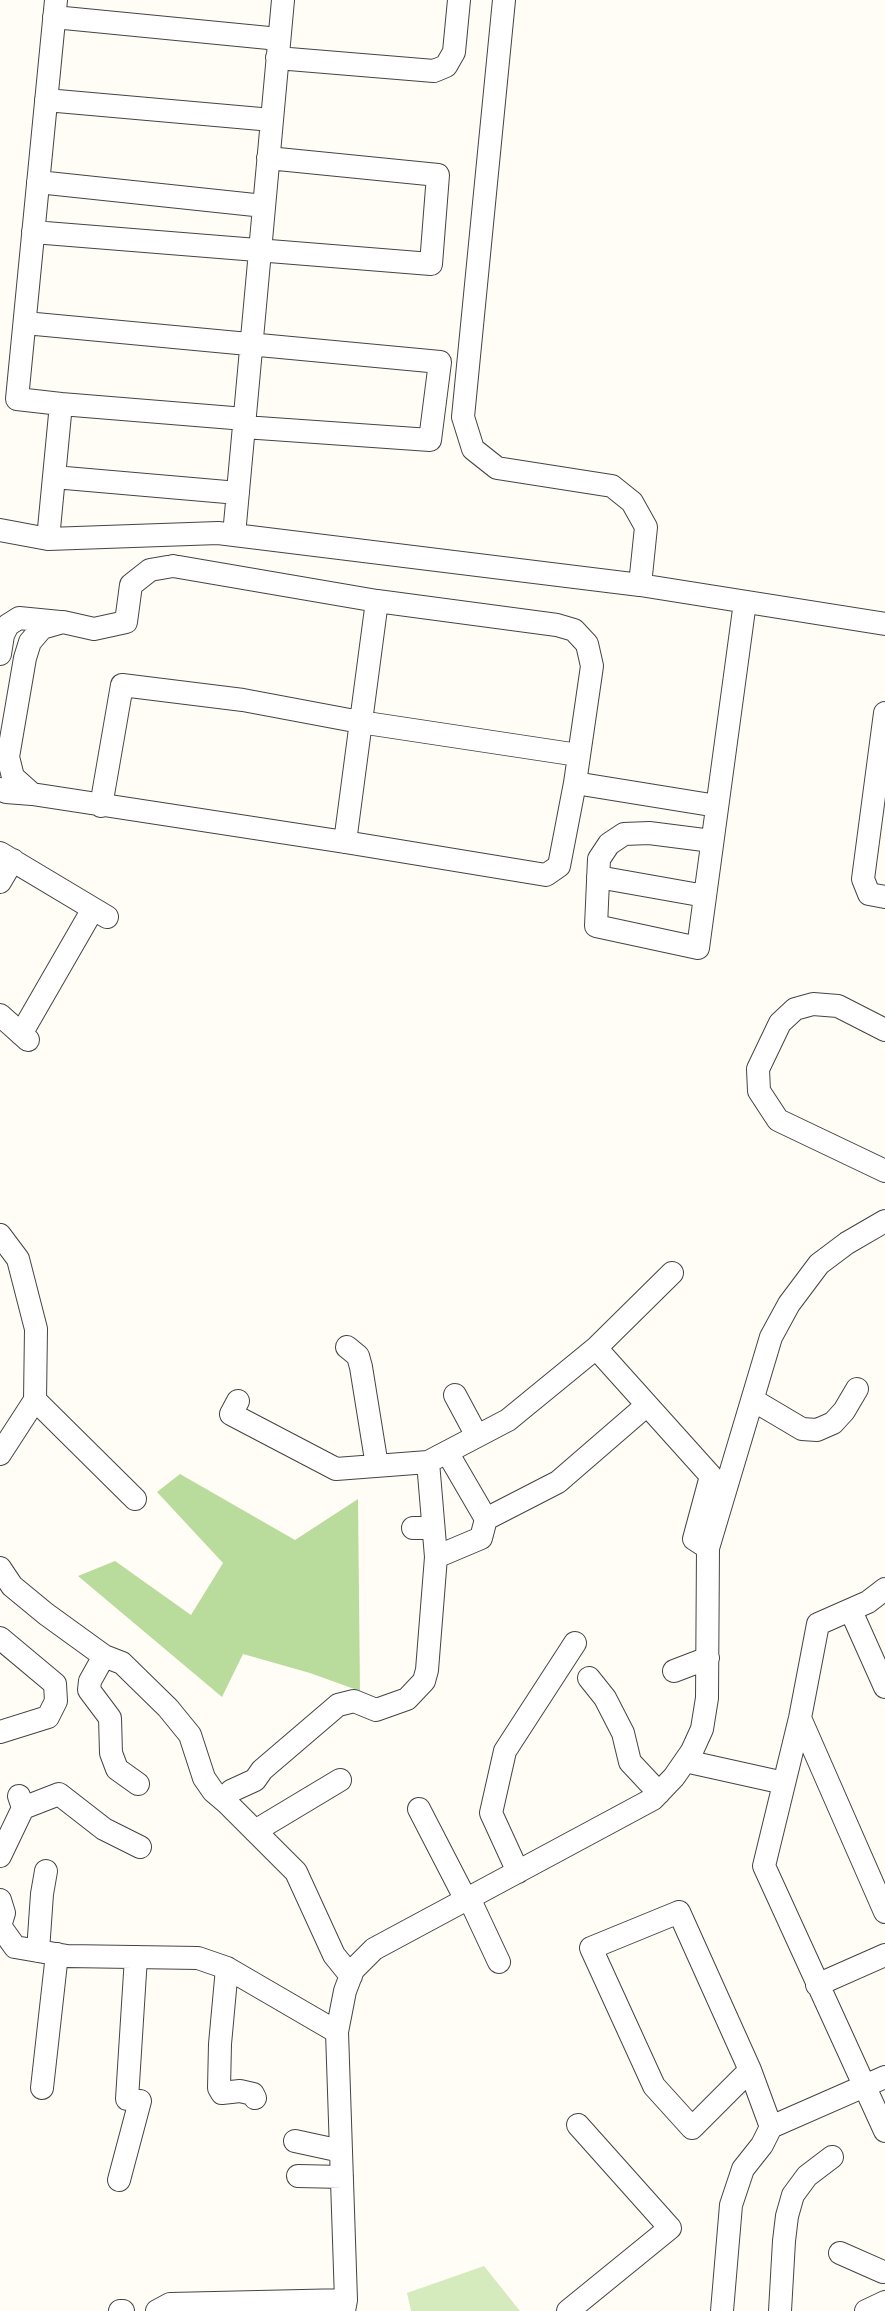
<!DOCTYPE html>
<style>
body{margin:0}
canvas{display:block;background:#fffdf5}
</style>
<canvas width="885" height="2311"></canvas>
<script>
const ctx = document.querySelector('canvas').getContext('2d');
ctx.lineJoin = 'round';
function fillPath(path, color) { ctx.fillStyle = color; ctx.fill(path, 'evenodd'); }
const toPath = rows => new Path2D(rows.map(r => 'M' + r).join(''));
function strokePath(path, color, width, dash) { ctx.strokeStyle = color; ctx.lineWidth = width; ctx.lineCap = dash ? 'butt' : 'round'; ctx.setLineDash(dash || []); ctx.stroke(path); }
const green = toPath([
 [484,2266,520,2311,411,2311,407,2293]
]);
const forest = toPath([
 [180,1474,295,1540,358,1499,360,1691,310,1673,243,1654,222,1697,78,1576,115,1561,191,1615,223,1563,157,1492]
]);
const minor = toPath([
 [56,0,17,399,61,404],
 [504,0,463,417,473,449,497,468,612,486,632,502,646,527,640,585],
 [54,17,279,39],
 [277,58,434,71,446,66,454,52,459,0],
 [46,100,272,120],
 [38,182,264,206],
 [33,232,431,264,438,175,268,158],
 [25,323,440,362,430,440,244,427],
 [54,477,238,493],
 [0,530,48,539,218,533,640,585,885,624],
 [234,535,283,0],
 [48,539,61,404,245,419],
 [173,566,377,601,557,625,574,630,587,644,592,666,575,783,559,866,546,875,345,842,32,794,13,777,8,757,25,658,30,642,42,628,63,622,94,629,126,622,131,585,150,570,173,566],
 [0,654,3,635,8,625,19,618,60,622],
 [885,713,863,879,869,894,885,897],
 [575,783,717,806],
 [0,789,6,792,32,794],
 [101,806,122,685,243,700,360,722,578,755],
 [712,841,649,833,624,834,609,844,599,859,596,926,698,948,745,602],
 [345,842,377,601],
 [0,853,107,917],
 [598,877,705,896],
 [0,882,13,860],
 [0,1015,28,1040],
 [885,1030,838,1006,813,1004,795,1009,780,1023,758,1069,759,1091,778,1120,885,1171],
 [21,1034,93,909],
 [0,1235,18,1259,36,1329,35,1400,0,1454],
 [672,1273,596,1348,711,1476,694,1539,708,1548],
 [347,1347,358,1356,361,1367,377,1466],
 [455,1395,477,1436],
 [35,1400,135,1499],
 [753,1400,802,1429,817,1430,833,1423,844,1411,857,1389],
 [238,1401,231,1414,336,1469,428,1462,508,1420,596,1348],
 [447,1452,486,1519,558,1482,647,1405],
 [428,1462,436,1557],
 [413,1528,433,1528],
 [0,1568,12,1586,46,1614,104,1656,122,1663,168,1708,190,1735,204,1778,213,1791,226,1802,296,1872,334,1955,351,1976],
 [885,1589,868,1602,818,1624,800,1718,764,1866,885,2131],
 [851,1611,885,1687],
 [0,1638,55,1684,56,1701,48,1717,0,1732],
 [104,1656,90,1681,89,1690,110,1718,111,1753,117,1769,138,1784],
 [674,1671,708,1658],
 [589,1678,605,1698,623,1733,630,1762,659,1793],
 [800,1718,885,1912],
 [685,1761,784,1783],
 [226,1802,231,1791,255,1780,262,1770,338,1705,354,1701,376,1710,407,1699,424,1681,427,1670,436,1557,481,1538,486,1519],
 [23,1808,59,1794,104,1829,140,1847],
 [419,1809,466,1900],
 [255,1831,340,1780],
 [0,1856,23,1808,19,1796],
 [518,1872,491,1813,505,1751,575,1643],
 [469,1898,499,1962],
 [0,1900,4,1913,0,1926],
 [679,1912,750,2070,692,2128,654,2086,591,1948,679,1912],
 [0,1926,15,1947,67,1956,198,1958,227,1968,337,2032],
 [38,1951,42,1894,46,1871],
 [227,1968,220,2044,219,2088,222,2093,240,2091,253,2094,255,2098],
 [817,1985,885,1955],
 [750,2070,771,2127],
 [42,2088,57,1954],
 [295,2141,341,2151],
 [298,2176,342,2177],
 [119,2180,140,2101,127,2099,136,1957],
 [840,2253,883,2272],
 [120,2311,123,2311],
 [157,2311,170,2304,346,2300],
 [344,2311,346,2300,337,2032,345,1991,353,1970,374,1949,653,1799,674,1777,692,1751,702,1729,707,1698,708,1548,771,1337,789,1304,819,1264,847,1243,885,1221],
 [568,2311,670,2228,578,2125],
 [722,2311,731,2205,743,2169,762,2145,771,2127,885,2077],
 [780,2311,784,2241,787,2216,793,2195,807,2176,832,2157],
 [866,2311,885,2302]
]);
fillPath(green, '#d5ebbd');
fillPath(forest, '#b9dc9c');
strokePath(minor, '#444', 24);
strokePath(minor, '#fff', 22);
</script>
